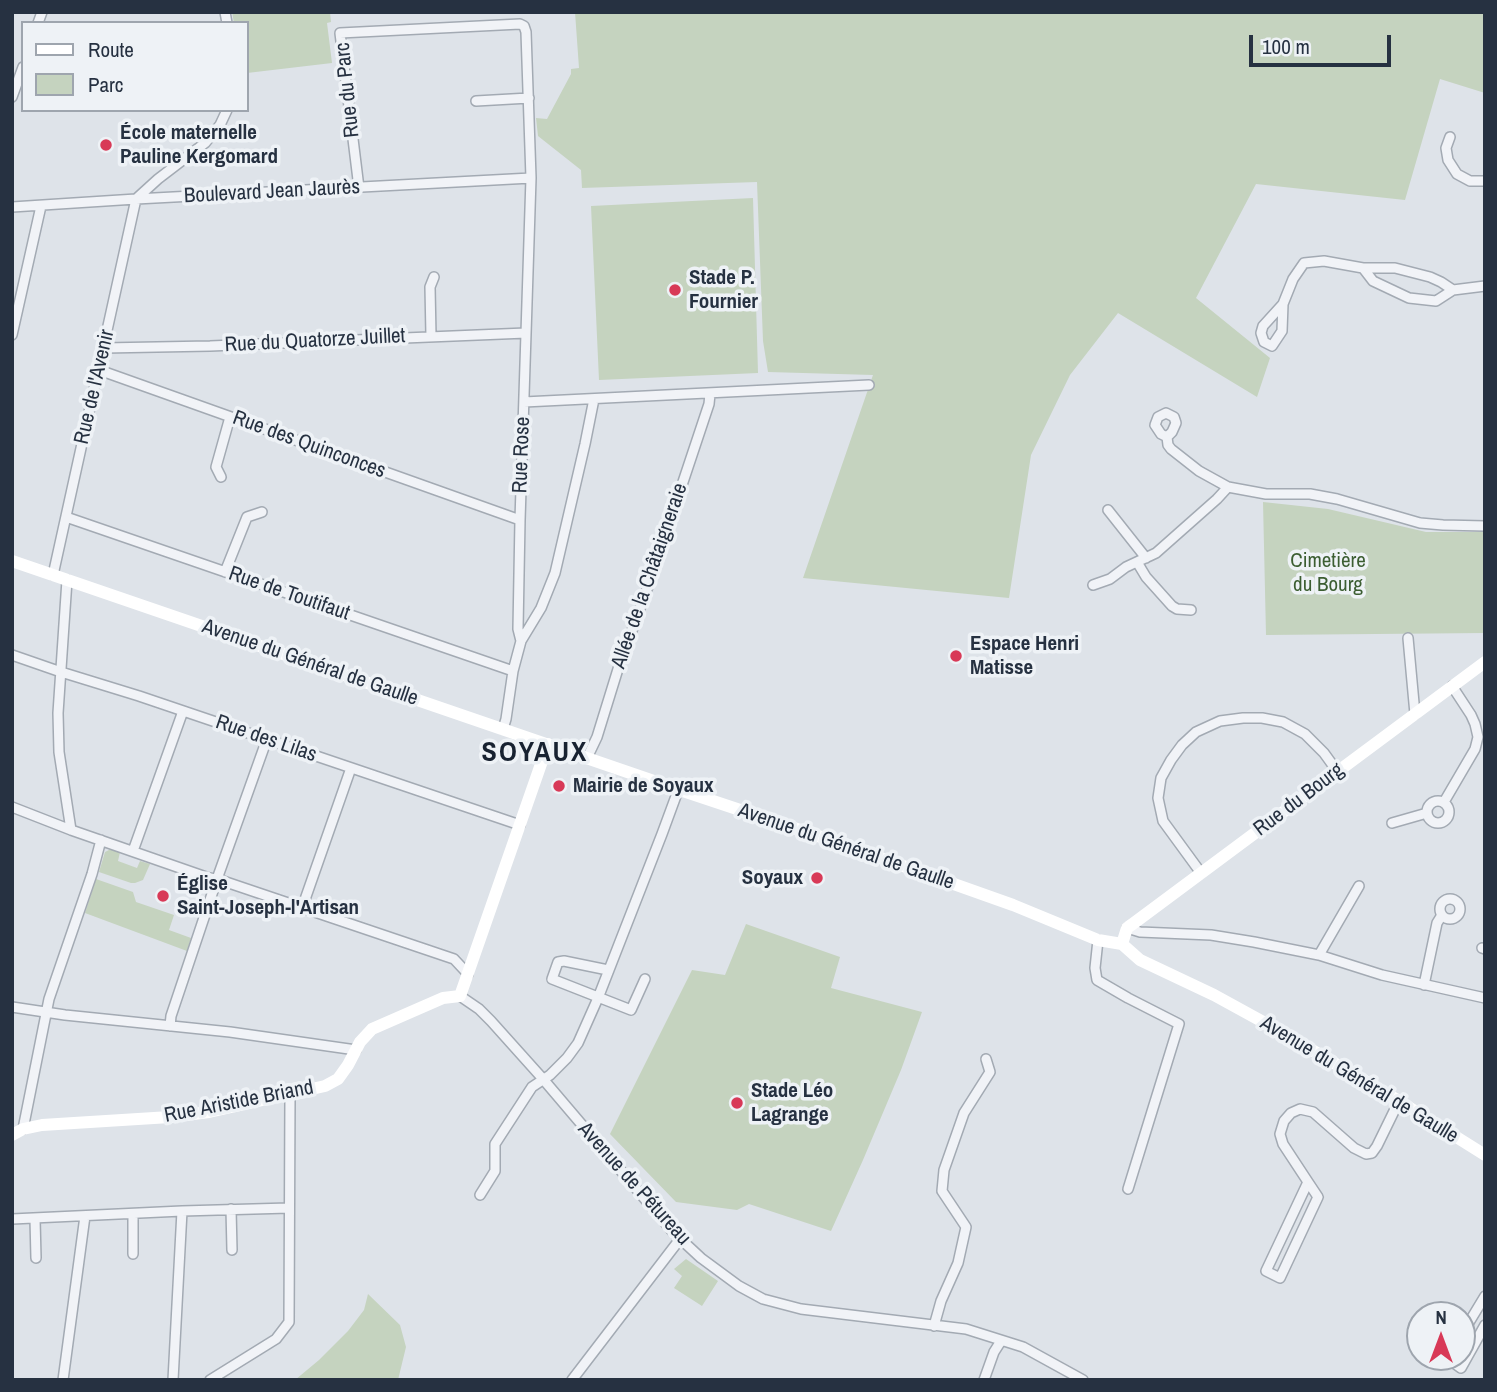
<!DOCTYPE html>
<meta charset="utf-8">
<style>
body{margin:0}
#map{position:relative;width:1497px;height:1392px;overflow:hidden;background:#dee3e9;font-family:"Archivo Narrow",sans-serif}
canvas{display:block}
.frame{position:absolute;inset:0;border:14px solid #263141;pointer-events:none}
.legend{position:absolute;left:21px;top:21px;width:228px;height:91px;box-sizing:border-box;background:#eef2f6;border:2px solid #9ea5ae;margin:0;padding:9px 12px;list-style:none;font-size:21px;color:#263141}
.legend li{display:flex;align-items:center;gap:14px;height:35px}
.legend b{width:35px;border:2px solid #9ea5ae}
.north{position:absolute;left:1406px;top:1301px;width:70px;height:70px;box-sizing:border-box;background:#eef2f6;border:2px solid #9ea5ae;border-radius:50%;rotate:0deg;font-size:19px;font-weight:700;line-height:28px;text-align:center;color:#263141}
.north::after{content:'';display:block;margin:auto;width:24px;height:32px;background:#d83957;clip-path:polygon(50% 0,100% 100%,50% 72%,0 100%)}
.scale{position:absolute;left:1249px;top:35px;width:142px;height:32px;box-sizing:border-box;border:4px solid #263141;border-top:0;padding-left:9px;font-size:21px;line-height:24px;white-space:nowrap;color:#263141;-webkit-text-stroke:5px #eef2f6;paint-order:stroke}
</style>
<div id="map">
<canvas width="1497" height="1392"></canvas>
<div class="frame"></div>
<ul class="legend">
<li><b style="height:9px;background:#fff"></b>Route</li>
<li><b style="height:19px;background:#c5d3bf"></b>Parc</li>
</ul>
<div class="north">N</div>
<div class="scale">100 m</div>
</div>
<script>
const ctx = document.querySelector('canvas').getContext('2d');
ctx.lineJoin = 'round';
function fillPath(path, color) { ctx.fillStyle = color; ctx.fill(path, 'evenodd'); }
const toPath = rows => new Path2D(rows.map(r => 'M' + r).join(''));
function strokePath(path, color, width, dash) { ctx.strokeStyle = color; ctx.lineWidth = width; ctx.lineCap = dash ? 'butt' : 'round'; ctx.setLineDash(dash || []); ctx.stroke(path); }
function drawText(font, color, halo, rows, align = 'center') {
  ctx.font = font + ' "Archivo Narrow",sans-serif'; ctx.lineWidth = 7; ctx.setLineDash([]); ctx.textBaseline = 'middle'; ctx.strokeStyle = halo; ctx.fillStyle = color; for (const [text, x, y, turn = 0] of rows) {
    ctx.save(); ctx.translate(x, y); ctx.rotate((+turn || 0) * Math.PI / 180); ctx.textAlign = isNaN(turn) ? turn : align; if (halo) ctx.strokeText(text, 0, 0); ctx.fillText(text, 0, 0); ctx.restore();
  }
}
const green = toPath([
 [232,12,330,12,331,22,327,23,332,63,247,73,247,23,234,23],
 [575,12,1485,12,1485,93,1440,79,1405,200,1256,184,1196,298,1270,358,1257,397,1118,313,1070,375,1031,455,1009,598,803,578,873,375,768,372,763,341,757,182,582,188,581,170,538,136,536,118,547,119,571,74,571,69,579,68],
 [753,198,758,373,599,380,591,206],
 [1263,502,1328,509,1426,532,1485,532,1485,633,1266,635],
 [111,849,120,852,118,861,137,868,140,861,150,864,143,880,135,883,131,883,99,872,105,852],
 [96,879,133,892,136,902,174,915,169,930,191,938,187,951,85,913],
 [746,924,840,957,831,988,922,1012,901,1070,863,1160,831,1231,749,1204,737,1210,676,1202,610,1134,692,970,725,975],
 [686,1259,718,1281,702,1306,674,1288,682,1276,674,1269],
 [368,1294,400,1325,406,1347,398,1380,295,1380,319,1360,348,1331,364,1310]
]);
const street = toPath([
 [225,12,227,23],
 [38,23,42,12],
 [12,97,23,67],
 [476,101,529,98],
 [1450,137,1446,148,1448,160,1457,174,1470,181,1485,181],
 [359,188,340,33,520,24,524,26,526,32,531,178,520,520,518,629,521,641,513,671,506,719,503,729],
 [136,199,158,179,205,143,220,125,227,110],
 [12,207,136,199,531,178],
 [1363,268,1373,281,1409,298,1436,301,1453,290,1485,286],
 [1283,304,1282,331,1272,346,1264,342,1261,333,1263,326,1283,304,1293,279,1304,263,1324,261,1363,268,1395,268,1430,277,1441,282,1453,290],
 [12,335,41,206],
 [431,336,430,287,434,277],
 [104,348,210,346,526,333],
 [99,370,520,520],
 [524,402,869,385],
 [1167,437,1172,432,1176,423,1174,417,1166,413,1158,417,1155,425,1161,434,1167,437,1168,445,1171,449,1199,471,1228,487,1266,494,1310,494,1337,499,1420,523,1443,525,1485,526],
 [221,477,216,467,230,417],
 [1108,510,1146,558],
 [66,517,513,671],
 [1137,562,1146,577,1172,606,1177,609,1191,610],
 [225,572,247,517,262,512],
 [53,575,136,199],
 [67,580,58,713,59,752,71,830],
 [1093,585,1110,579,1126,567,1156,553,1217,499,1228,487],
 [1408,638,1415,714],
 [521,641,541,608,555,573,585,444,594,399],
 [12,655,61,672,139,696,520,825],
 [587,758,597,737,618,669,649,584,709,404,710,394],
 '1427 812a11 11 0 1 1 22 0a11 11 0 1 1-22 0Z',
 [1444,802,1475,749,1478,737,1475,724,1471,715,1452,686],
 [12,807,71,830,206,877,223,881,454,959,468,974],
 [1392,823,1427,813],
 [133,851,183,711],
 [1201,873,1163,821,1158,798,1161,778,1171,760,1182,745,1196,732,1220,721,1243,718,1262,718,1283,722,1305,734,1324,753,1337,771],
 '1440 909a10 10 0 1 1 20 0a10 10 0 1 1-20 0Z',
 [302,908,351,768],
 [1127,928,1140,932,1211,935,1254,942,1319,955,1382,975,1485,998],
 [1098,940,1095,968,1097,980,1128,998,1179,1024,1128,1189],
 [1482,948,1485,949],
 [1319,955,1359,886],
 [608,970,564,961,558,962,552,979,631,1010,645,979],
 [1424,985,1437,923,1442,915],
 [460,996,479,1009,491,1021,543,1079,673,1232,701,1258,739,1286,763,1299,801,1309,966,1329,1023,1347,1083,1380],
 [12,1007,65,1015,230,1032,356,1050],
 [170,1026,171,1016,217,879,267,739],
 [23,1129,49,999,92,874,101,840],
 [1308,1182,1266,1271,1280,1278,1318,1197,1308,1182,1283,1144,1280,1134,1284,1121,1291,1113,1300,1109,1313,1112,1354,1148,1366,1154,1372,1153,1377,1146,1399,1101],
 [480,1195,495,1171,495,1144,532,1087,550,1075,567,1058,578,1043,598,998,662,834,676,796,677,789],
 [231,1209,232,1250],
 [133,1214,133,1254],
 [12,1219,182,1211,289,1208],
 [35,1219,36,1258],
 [934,1326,941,1301,958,1263,966,1227,942,1191,944,1170,964,1113,990,1072,986,1059],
 [1462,1334,1485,1296],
 [1448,1357,1447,1358,1461,1368,1485,1325],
 [63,1380,85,1216],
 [173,1380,182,1211],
 [210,1380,276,1339,289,1322,290,1095],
 [572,1380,680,1239],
 [984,1380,994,1352,1001,1341]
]);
const secondary = toPath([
 [12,561,677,789,830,840,1013,905,1098,940,1122,944,1140,960,1214,995,1276,1029,1399,1101,1485,1155],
 [1122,944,1127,928,1134,923,1485,662],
 [12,1135,23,1129,42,1125,170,1117,209,1112,325,1086,338,1079,348,1065,360,1042,372,1029,443,998,460,996,548,744]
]);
const markers = [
 [106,145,7,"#d83957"],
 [675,290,7,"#d83957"],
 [956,656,7,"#d83957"],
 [559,786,7,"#d83957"],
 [817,878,7,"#d83957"],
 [163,896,7,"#d83957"],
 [737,1103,7,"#d83957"]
];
const streetNames = [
 ["Rue du Parc",348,90,-96],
 ["Boulevard Jean Jaurès",272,192,-3],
 ["Rue du Quatorze Juillet",315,341,-3],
 ["Rue de l'Avenir",95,387,-77],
 ["Rue des Quinconces",309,445,20],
 ["Rue Rose",522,455,-88],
 ["Allée de la Châtaigneraie",650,576,-71],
 ["Rue de Toutifaut",289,594,19],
 ["Avenue du Général de Gaulle",310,663,19],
 ["Rue des Lilas",266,739,19],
 ["Rue du Bourg",1299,800,-37],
 ["Avenue du Général de Gaulle",846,847,19],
 ["Avenue du Général de Gaulle",1359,1080,31],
 ["Rue Aristide Briand",239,1102,-11],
 ["Avenue de Pétureau",634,1184,48]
];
const poiNames = [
 ["École maternelle",120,133],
 ["Pauline Kergomard",120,157],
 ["Stade P.",689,278],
 ["Fournier",689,302],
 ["Espace Henri",970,644],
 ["Matisse",970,668],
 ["Mairie de Soyaux",573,786],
 ["Soyaux",803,878,"right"],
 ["Église",177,884],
 ["Saint-Joseph-l'Artisan",177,908],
 ["Stade Léo",751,1091],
 ["Lagrange",751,1115]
];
const parkNames = [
 ["Cimetière",1328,561],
 ["du Bourg",1328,585]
];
const districtNames = [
 ["SOYAUX",535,753]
];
fillPath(green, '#c5d3bf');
strokePath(street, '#a3aab3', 12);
strokePath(street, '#f1f3f7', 9);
strokePath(secondary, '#fff', 12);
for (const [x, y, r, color] of markers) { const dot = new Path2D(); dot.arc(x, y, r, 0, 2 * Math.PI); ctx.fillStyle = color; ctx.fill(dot); strokePath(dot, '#eef2f6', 2.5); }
drawText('21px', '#263141', '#eef2f6', streetNames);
drawText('bold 21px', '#263141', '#eef2f6', poiNames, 'left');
drawText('21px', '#3c5e32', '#eef2f6', parkNames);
ctx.letterSpacing = '2px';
drawText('bold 28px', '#182231', '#eef2f6', districtNames);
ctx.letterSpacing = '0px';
</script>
